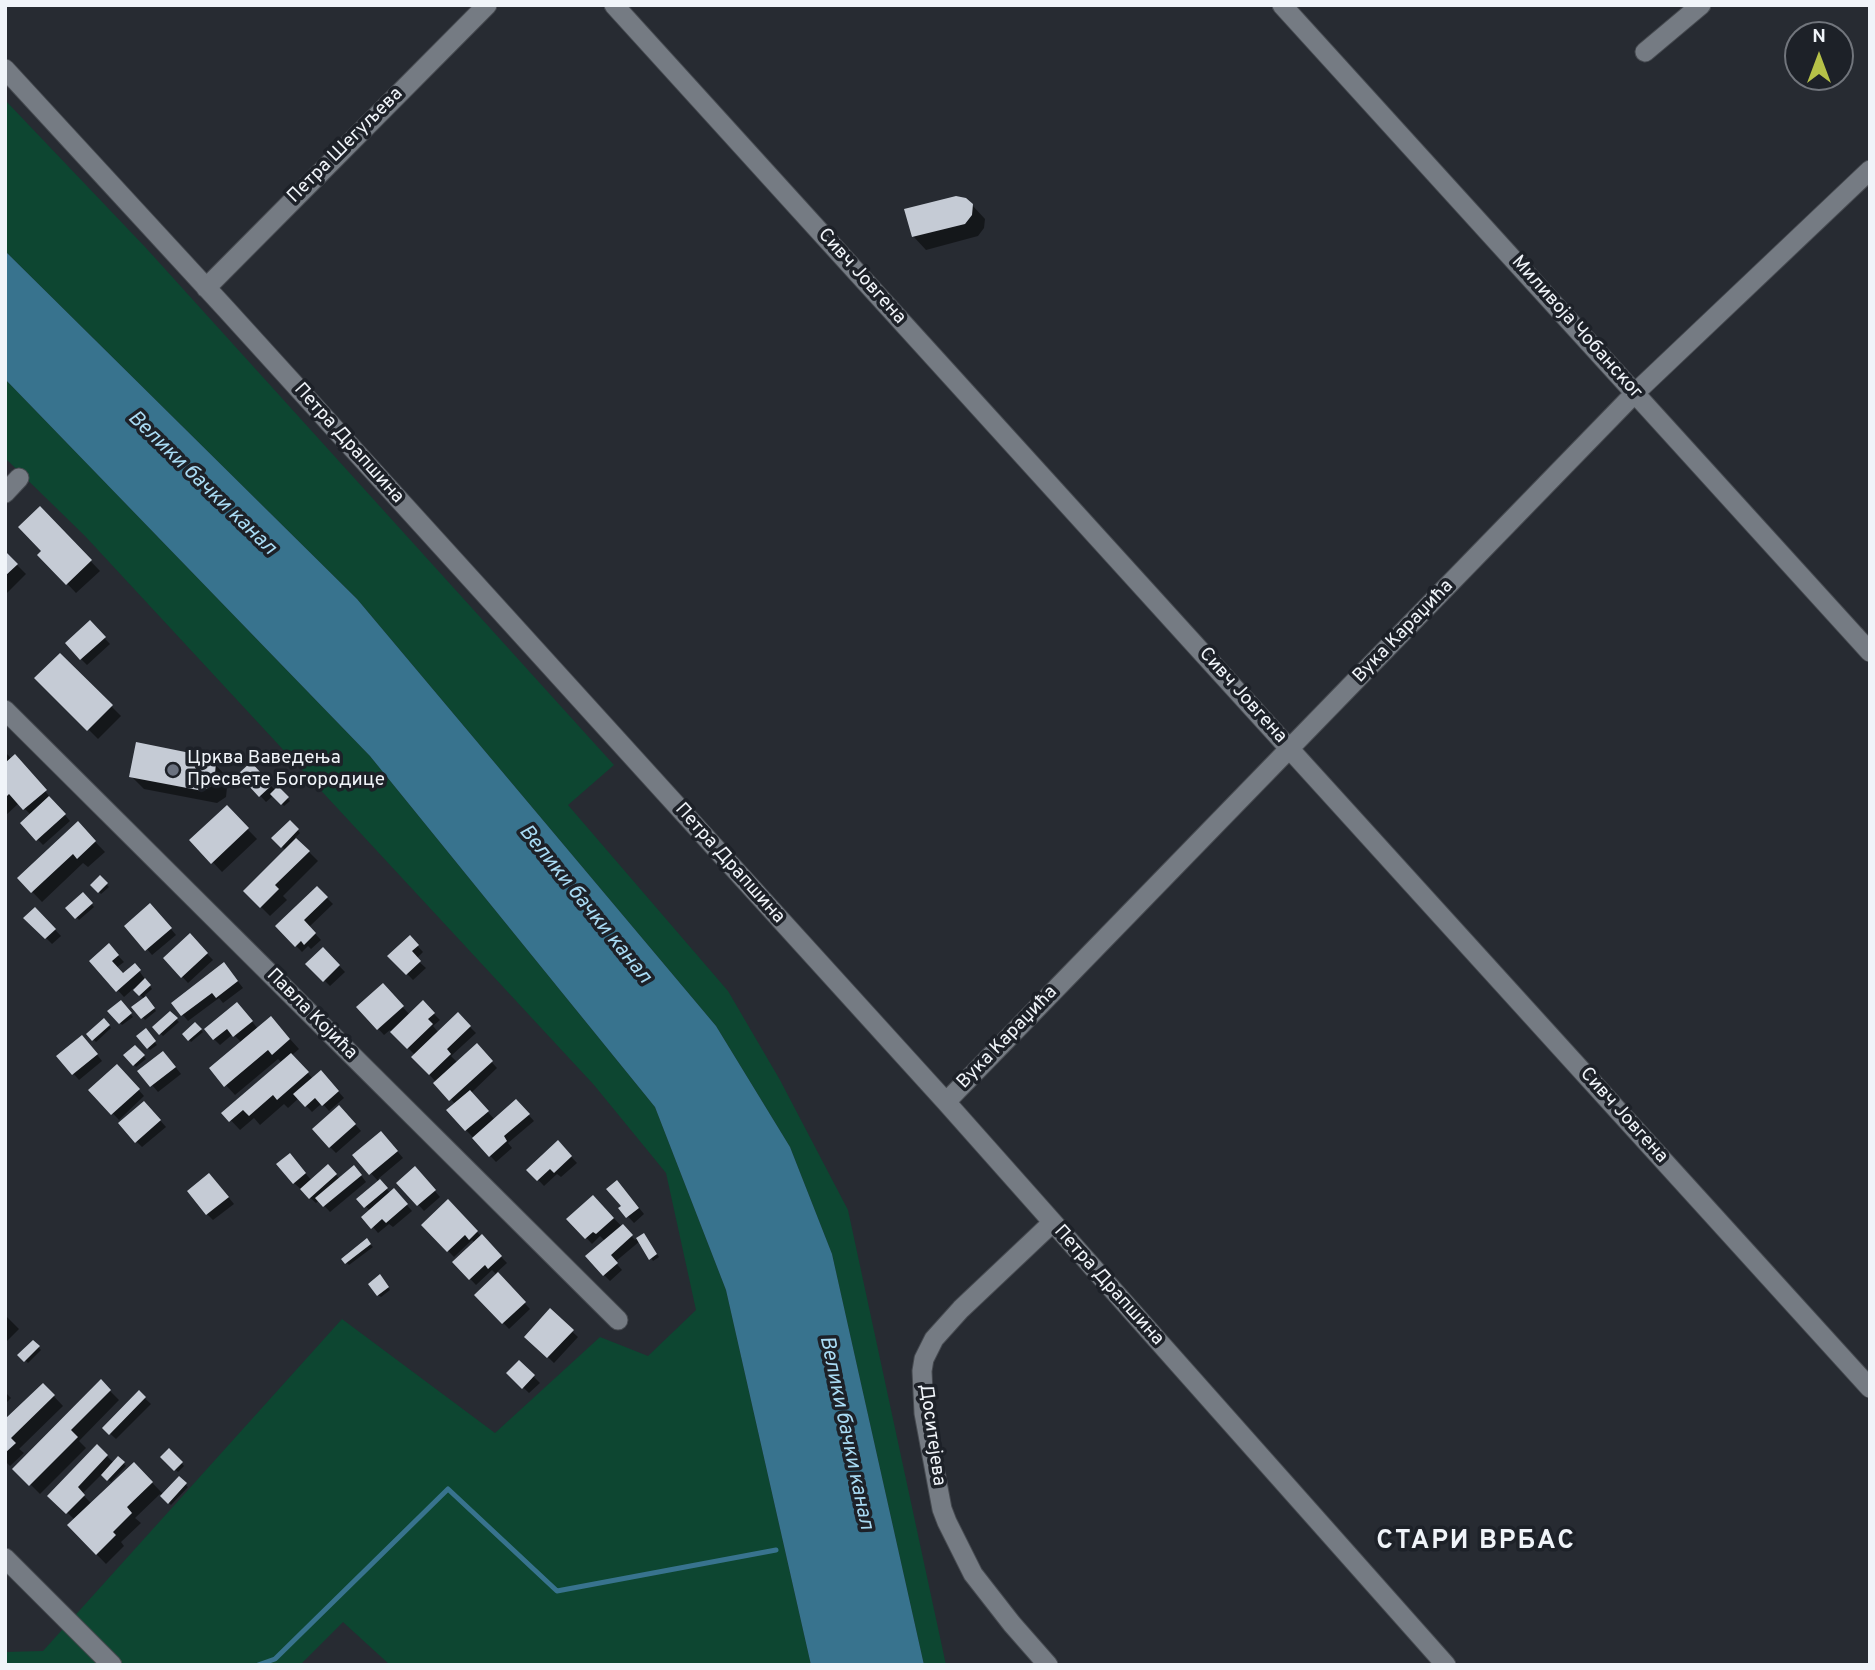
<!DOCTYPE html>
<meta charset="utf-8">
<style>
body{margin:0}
#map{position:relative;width:1875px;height:1670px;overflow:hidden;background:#272b32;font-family:Overpass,sans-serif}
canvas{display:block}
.frame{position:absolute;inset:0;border:7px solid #f0f4f9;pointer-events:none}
.north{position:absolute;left:1784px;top:21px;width:70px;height:70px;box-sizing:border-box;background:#1d2128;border:2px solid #71757c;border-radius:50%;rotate:0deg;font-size:19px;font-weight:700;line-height:28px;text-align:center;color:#f0f4f9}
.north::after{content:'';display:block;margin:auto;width:24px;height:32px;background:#b6c148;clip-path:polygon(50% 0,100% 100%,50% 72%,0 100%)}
</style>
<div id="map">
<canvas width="1875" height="1670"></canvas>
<div class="frame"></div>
<div class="north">N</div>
</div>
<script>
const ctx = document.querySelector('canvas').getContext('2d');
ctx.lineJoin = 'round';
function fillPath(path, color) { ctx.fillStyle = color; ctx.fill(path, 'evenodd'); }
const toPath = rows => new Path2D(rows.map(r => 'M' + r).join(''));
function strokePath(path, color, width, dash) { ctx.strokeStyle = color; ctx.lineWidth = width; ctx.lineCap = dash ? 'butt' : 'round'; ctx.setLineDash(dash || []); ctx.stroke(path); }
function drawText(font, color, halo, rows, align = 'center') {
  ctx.font = font + ' Overpass,sans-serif'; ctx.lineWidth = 7; ctx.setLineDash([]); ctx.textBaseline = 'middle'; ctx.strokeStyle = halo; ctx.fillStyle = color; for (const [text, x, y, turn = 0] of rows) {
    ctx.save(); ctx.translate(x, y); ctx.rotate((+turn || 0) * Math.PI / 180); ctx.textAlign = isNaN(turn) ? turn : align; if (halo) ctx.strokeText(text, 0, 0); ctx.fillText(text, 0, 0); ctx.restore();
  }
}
const green = toPath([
 [5,100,146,248,614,765,568,805,728,991,780,1080,848,1210,946,1665,924,1665,832,1254,790,1147,716,1026,357,599,5,251],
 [5,379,370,756,655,1107,726,1290,811,1665,390,1665,343,1622,300,1665,5,1665,5,1652,43,1651,342,1319,495,1433,600,1337,648,1356,696,1310,666,1173,594,1085,85,536,5,458]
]);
const water = toPath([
 [5,251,357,599,716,1026,790,1147,832,1254,924,1665,811,1665,726,1290,655,1107,370,756,5,379]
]);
const shadow = toPath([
 [972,205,985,219,984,228,978,236,926,250,913,236],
 [40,508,100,571,76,593,40,555,44,551],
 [5,553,26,574,5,595],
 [90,623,110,644,87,665,81,659],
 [60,655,121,716,98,739,37,678],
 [5,752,12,759,24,766,70,821,43,845,22,823,31,815,19,803,5,816],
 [209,758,228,778,226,797,217,803,144,789,131,776],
 [251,765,276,791,278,788,290,801,284,806,274,795,266,802,240,774],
 [226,807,257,839,222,872,192,840],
 [290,822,300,833,295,838,318,861,283,896,287,900,270,916,245,891,286,851,274,838],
 [78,824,105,852,88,867,83,863,42,902,19,878],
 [100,878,109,887,101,894,92,885],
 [317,888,333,904,309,927,321,940,311,949,308,946,302,952,277,926],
 [83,895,94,907,79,920,68,908],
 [35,909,61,936,52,944,26,918],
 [156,911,176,935,152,955,147,949],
 [190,936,213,960,188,983,165,958],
 [410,938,423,952,416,959,426,968,413,980,390,956],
 [109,946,124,962,116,968,123,976,135,965,152,989,144,996,156,1011,145,1020,134,1007,144,999,134,988,124,997,92,962],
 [323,949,345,972,330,986,308,964],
 [230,971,243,988,223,1003,219,998,188,1021,173,1003],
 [383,986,410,1015,423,1003,440,1020,433,1026,439,1033,458,1015,476,1033,451,1056,458,1063,477,1046,497,1068,471,1093,495,1120,516,1101,534,1121,508,1143,512,1148,496,1162,466,1130,455,1104,414,1057,415,1055,390,1030,384,1035,359,1008],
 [120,1002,133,1017,122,1025,110,1011],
 [243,1010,258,1029,280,1028,299,1049,292,1055,313,1079,321,1072,344,1098,329,1111,322,1103,312,1112,299,1098,288,1108,284,1104,260,1125,254,1118,240,1130,224,1113,282,1063,278,1059,235,1095,211,1069,242,1043,233,1034,220,1045,214,1039],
 [170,1013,179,1022,163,1036,154,1027],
 [104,1020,111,1028,96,1042,88,1034],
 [195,1024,203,1032,191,1042,184,1034],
 [145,1031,157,1045,150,1050,139,1036],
 [88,1043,102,1061,79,1080,58,1056],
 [135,1047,146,1059,136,1067,126,1055],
 [169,1059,181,1074,158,1092,140,1071],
 [117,1066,144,1096,119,1120,91,1090],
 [150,1109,166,1127,142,1147,136,1141],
 [345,1113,361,1131,336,1153,330,1147],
 [387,1139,403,1158,378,1179,391,1194,400,1197,412,1211,393,1227,389,1224,378,1233,373,1227,370,1211,359,1199,379,1182,355,1156],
 [558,1143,577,1163,561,1177,557,1174,544,1186,529,1170],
 [295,1161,312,1181,328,1167,340,1179,360,1174,366,1182,330,1212,319,1200,316,1203,294,1183],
 [421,1175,440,1197,424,1211,399,1183],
 [215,1181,234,1204,213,1220,207,1214],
 [623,1188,644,1214,634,1223,621,1209,623,1207],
 [448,1202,507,1263,496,1273,530,1309,509,1329,477,1295,497,1275,492,1270,476,1285,454,1262,475,1243,472,1240,454,1257,423,1225],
 [599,1203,635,1240,644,1235,659,1257,653,1261,640,1241,615,1262,622,1270,610,1281,604,1275,605,1241,600,1236,592,1244,569,1219],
 [367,1241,373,1247,349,1265,343,1259],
 [382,1279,390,1290,381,1297,378,1295],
 [550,1311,578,1337,554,1363,527,1337],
 [5,1315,19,1329,5,1343],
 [33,1342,41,1350,28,1363,20,1355],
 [519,1362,540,1383,529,1393,508,1373],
 [101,1382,119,1400,79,1441,86,1448,40,1494,15,1469],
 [43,1385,63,1406,19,1449,24,1453,10,1466,5,1461,5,1422],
 [5,1392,11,1398,5,1404],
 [139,1393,151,1404,116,1439,104,1428],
 [97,1447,114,1463,118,1458,126,1466,111,1482,113,1484,134,1464,163,1494,179,1478,188,1487,171,1505,160,1494,135,1518,141,1523,121,1542,124,1546,106,1564,69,1526,75,1520,50,1496],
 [102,1474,113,1484,92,1504,82,1494],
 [169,1450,184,1466,178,1472,162,1457]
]);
const stream = toPath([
 [258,1665,275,1659,448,1489,557,1591,776,1550]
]);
const building = toPath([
 [956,196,966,198,973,204,972,215,965,224,912,237,904,209],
 [40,506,92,560,66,585,37,555,41,551,18,527],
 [5,551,18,564,5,576],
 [90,620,106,637,80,660,65,643],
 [60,653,113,705,87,731,34,678],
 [136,742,210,757,216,763,214,784,203,791,129,777],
 [15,754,47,790,23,810,9,794,5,798,5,763],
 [251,762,272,785,259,797,238,774],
 [278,786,289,797,281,805,270,794],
 [49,796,66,814,36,841,20,823],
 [227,805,249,828,211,864,189,840],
 [290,820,299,829,281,848,271,838],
 [78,821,96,841,77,859,73,854,31,893,17,878],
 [296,838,310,851,275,885,279,889,260,908,243,891],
 [100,875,108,883,98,893,90,885],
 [317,886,328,897,304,920,316,933,304,945,301,941,295,947,275,926],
 [83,892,93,903,75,919,65,908],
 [150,903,172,928,145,951,124,926],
 [35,907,56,929,45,939,23,918],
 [190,933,208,953,181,978,163,958],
 [410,935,419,945,412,951,421,961,406,975,387,956],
 [109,943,119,955,112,961,123,973,135,963,141,970,116,992,89,961],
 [323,947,340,965,323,982,305,964],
 [224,962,238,981,216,998,212,993,181,1016,171,1003],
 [145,978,151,985,139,996,133,990],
 [383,983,404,1006,377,1030,356,1007],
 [146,996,155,1008,141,1019,131,1007],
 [121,1000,132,1013,119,1024,107,1011],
 [423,1000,435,1013,428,1019,433,1024,407,1049,390,1032],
 [237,1002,253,1021,233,1037,227,1029,213,1040,204,1029],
 [170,1011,178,1018,159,1035,152,1027],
 [458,1012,471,1026,447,1049,451,1054,429,1075,411,1057],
 [271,1016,290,1039,272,1055,268,1050,224,1087,209,1068],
 [104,1018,110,1025,92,1041,86,1034],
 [195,1022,202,1029,188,1041,182,1034],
 [146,1028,156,1041,147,1049,136,1036],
 [82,1035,98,1054,72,1075,56,1056],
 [477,1043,493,1061,449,1101,433,1083],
 [135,1045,145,1055,133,1066,123,1055],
 [163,1051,176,1067,150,1087,137,1071],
 [291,1053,309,1072,277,1100,273,1095,249,1116,243,1110,229,1122,221,1113],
 [117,1064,140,1089,111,1115,88,1090],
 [321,1070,339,1091,322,1106,315,1098,305,1107,293,1094],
 [470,1090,489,1111,465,1131,446,1110],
 [516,1099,530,1114,504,1136,507,1141,489,1157,472,1138],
 [144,1101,161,1120,135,1143,118,1123],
 [339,1105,356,1124,329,1148,312,1129],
 [381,1131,398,1151,369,1175,352,1155],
 [558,1140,572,1156,554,1173,550,1169,537,1181,526,1170],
 [290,1153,306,1173,293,1184,276,1164],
 [328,1164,337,1174,309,1199,300,1189],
 [354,1165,362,1175,323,1207,315,1198],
 [415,1166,436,1190,417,1206,396,1183],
 [209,1173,229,1197,206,1215,187,1191],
 [380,1179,388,1188,364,1208,356,1199],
 [617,1180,639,1208,626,1218,618,1208,621,1206,606,1189],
 [394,1188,408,1204,386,1223,382,1219,371,1229,361,1217],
 [593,1195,614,1218,596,1234,593,1232,585,1239,566,1219],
 [448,1199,478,1231,469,1240,465,1235,447,1252,421,1225],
 [623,1224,633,1235,611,1255,618,1263,603,1276,585,1256],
 [644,1233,657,1254,649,1260,636,1238],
 [482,1234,502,1256,488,1269,485,1265,469,1280,452,1262],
 [367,1238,371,1244,345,1264,341,1259],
 [498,1272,526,1302,502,1324,474,1295],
 [380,1274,389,1287,377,1296,368,1284],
 [550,1308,574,1330,547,1358,524,1337],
 [33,1340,40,1346,24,1362,17,1355],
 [519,1360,535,1375,522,1389,506,1373],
 [101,1379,111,1390,71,1430,78,1437,29,1486,12,1469],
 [43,1383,55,1395,11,1438,16,1443,5,1453,5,1419],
 [139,1390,146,1397,109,1435,102,1428],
 [97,1444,108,1455,78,1487,85,1495,66,1514,47,1496],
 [169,1448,183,1462,174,1471,160,1457],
 [118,1456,125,1462,107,1481,101,1475],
 [134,1462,153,1482,127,1507,132,1513,113,1532,116,1535,96,1555,67,1525],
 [179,1476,187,1483,168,1504,160,1496]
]);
const minor = toPath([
 [614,5,1870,1388],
 [1282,5,1870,652],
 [1645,52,1701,5],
 [5,69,226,309,946,1102,1446,1665],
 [206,288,487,5],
 [5,493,19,478],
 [5,710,618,1320],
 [946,1102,1635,393,1870,170],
 [5,1558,112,1665],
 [1048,1665,1012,1624,973,1574,947,1522,942,1509,924,1413,922,1371,924,1359,934,1339,961,1309,1052,1223]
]);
const markers = [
 [173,770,7,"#6b7280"]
];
const streetNames = [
 ["Петра Шегуљева",346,146,-45],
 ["Сивч Јовгена",861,277,48],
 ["Миливоја Чобанског",1576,328,48],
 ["Петра Драпшина",348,444,48],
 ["Вука Караџића",1404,632,-46],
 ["Сивч Јовгена",1242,696,48],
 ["Петра Драпшина",729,864,48],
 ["Павла Којића",311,1015,45],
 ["Вука Караџића",1008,1038,-46],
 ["Сивч Јовгена",1623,1116,48],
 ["Петра Драпшина",1108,1286,48],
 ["Доситејева",931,1435,82]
];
const poiNames = [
 ["Црква Ваведења",187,759],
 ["Пресвете Богородице",187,781]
];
const waterNames = [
 ["Велики бачки канал",201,484,44],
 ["Велики бачки канал",584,905,51],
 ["Велики бачки канал",845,1433,78]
];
const districtNames = [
 ["СТАРИ ВРБАС",1476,1543]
];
fillPath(green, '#0d4631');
fillPath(water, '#38738e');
fillPath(shadow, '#0007');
strokePath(stream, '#38738e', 5);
fillPath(building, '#c5cbd5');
strokePath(minor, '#464a50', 21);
strokePath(minor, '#757b83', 19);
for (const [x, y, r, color] of markers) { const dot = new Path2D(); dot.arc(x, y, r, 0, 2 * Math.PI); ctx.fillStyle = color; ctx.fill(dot); strokePath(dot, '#1d2128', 2.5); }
drawText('19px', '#f0f4f9', '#1d2128', streetNames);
drawText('19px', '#f0f4f9', '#1d2128', poiNames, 'left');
drawText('italic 21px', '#a9dbf4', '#1d2128', waterNames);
ctx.letterSpacing = '2px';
drawText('bold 26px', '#f0f4f9', '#1d2128', districtNames);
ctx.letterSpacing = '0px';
</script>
